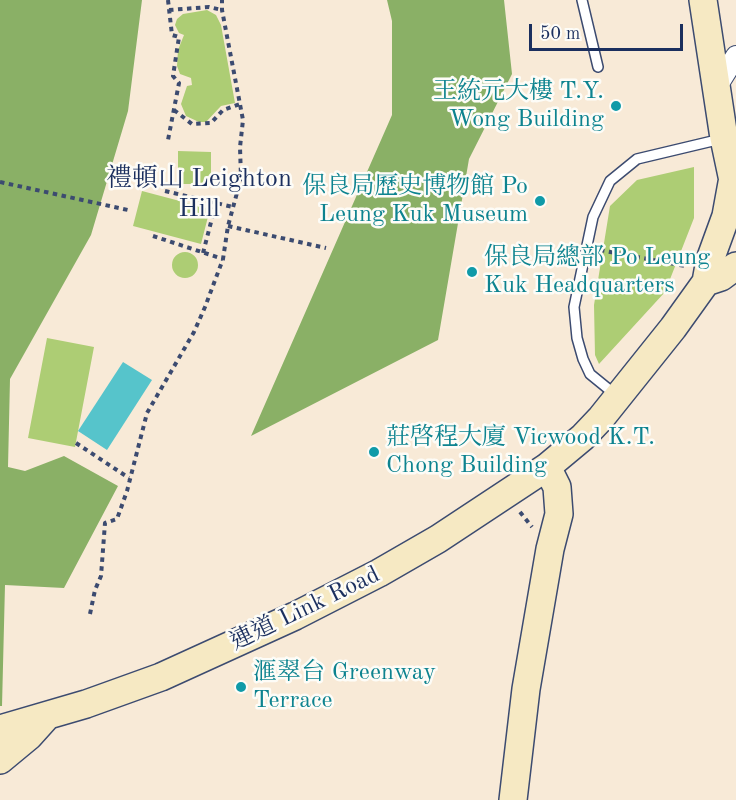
<!DOCTYPE html>
<meta charset="utf-8">
<style>
body{margin:0}
#map{position:relative;width:736px;height:800px;overflow:hidden;background:#f8ead7;font-family:"Old Standard TT",serif}
canvas{display:block}
.scale{position:absolute;left:529px;top:24px;width:154px;height:27px;box-sizing:border-box;border:3px solid #1b2f5e;border-top:0;padding-left:8px;font-size:18px;line-height:21px;white-space:nowrap;color:#1b2f5e;-webkit-text-stroke:4px #fdfcf7;paint-order:stroke}
</style>
<div id="map">
<canvas width="736" height="800"></canvas>
<div class="scale">50 m</div>
</div>
<script>
const ctx = document.querySelector('canvas').getContext('2d');
ctx.lineJoin = 'round';
function fillPath(path, color) { ctx.fillStyle = color; ctx.fill(path, 'evenodd'); }
const toPath = rows => new Path2D(rows.map(r => 'M' + r).join(''));
function strokePath(path, color, width, dash) { ctx.strokeStyle = color; ctx.lineWidth = width; ctx.lineCap = dash ? 'butt' : 'round'; ctx.setLineDash(dash || []); ctx.stroke(path); }
function drawText(font, color, halo, rows, align = 'center') {
  ctx.font = font + ' "Old Standard TT","Noto Serif TC",serif'; ctx.lineWidth = 5; ctx.setLineDash([]); ctx.textBaseline = 'middle'; ctx.strokeStyle = halo; ctx.fillStyle = color; for (const [text, x, y, turn = 0] of rows) {
    ctx.save(); ctx.translate(x, y); ctx.rotate((+turn || 0) * Math.PI / 180); ctx.textAlign = isNaN(turn) ? turn : align; if (halo) ctx.strokeText(text, 0, 0); ctx.fillText(text, 0, 0); ctx.restore();
  }
}
const green = toPath([
 [207,10,216,15,221,25,235,103,221,106,206,122,199,122,186,116,181,104,187,86,192,85,191,78,180,74,177,66,178,50,184,35,179,33,175,25,177,19,183,14],
 [178,151,211,152,211,184,178,184],
 [694,167,694,218,665,292,599,364,595,355,594,305,610,206,637,180],
 [142,191,210,209,201,244,133,226],
 '172 265a13 13 0 1 1 26 0a13 13 0 1 1-26 0Z',
 [47,338,94,347,75,447,28,438]
]);
const forest = toPath([
 [0,0,142,0,128,111,91,235,10,379,8,467,25,471,64,456,118,486,64,588,5,585,2,706,0,706],
 [387,0,504,0,512,74,469,159,438,340,251,436,392,115,392,21]
]);
const water = toPath([
 [123,362,152,380,107,450,78,431]
]);
const path = toPath([
 [168,0,172,35,179,37,173,76,179,83,168,140],
 [169,10,209,7,222,10],
 [174,110,192,124,211,123,223,110,240,104],
 [0,182,128,210],
 [165,191,233,207],
 [228,226,326,248],
 [153,236,223,259],
 [600,250,685,266],
 [203,253,216,203],
 [76,443,129,478],
 [520,512,532,527],
 [90,614,95,590,101,576,105,523,117,519,127,491,147,413,194,332,205,307,223,259,228,226,241,178,240,147,243,120,222,10,222,0]
]);
const lane = toPath([
 [582,0,598,67],
 [617,396,590,374,583,359,577,338,574,307,593,217,610,181,637,159,721,139]
]);
const street = toPath([
 [716,88,736,56]
]);
const secondary = toPath([
 [703,0,724,138,736,195],
 [706,282,710,260,726,216,732,183],
 [0,729,86,704,161,677,295,616,379,573,438,539,547,467,583,437,601,418,673,328,706,282,721,277,736,266],
 [0,760,29,736,47,716],
 [513,800,526,689,550,549,559,514,557,487,547,467]
]);
const markers = [
 [616,106,6,"#0f9aa8"],
 [540,201,6,"#0f9aa8"],
 [472,272,6,"#0f9aa8"],
 [374,452,6,"#0f9aa8"],
 [241,687,6,"#0f9aa8"]
];
const cultureNames = [
 ["王統元大樓 T.Y.",604,92,"right"],
 ["Wong Building",604,120,"right"],
 ["保良局歷史博物館 Po",528,187,"right"],
 ["Leung Kuk Museum",528,215,"right"],
 ["保良局總部 Po Leung",484,258],
 ["Kuk Headquarters",484,286],
 ["莊啓程大廈 Vicwood K.T.",386,438],
 ["Chong Building",386,466],
 ["滙翠台 Greenway",253,673],
 ["Terrace",253,701]
];
const streetNames = [
 ["連道 Link Road",305,609,-26]
];
const neighbourhoodNames = [
 ["禮頓山 Leighton",199,179],
 ["Hill",199,209]
];
fillPath(green, '#adcd74');
fillPath(forest, '#8ab066');
fillPath(water, '#56c4cb');
strokePath(lane, '#3c4b70', 12);
strokePath(street, '#3c4b70', 22);
strokePath(secondary, '#3c4b70', 30);
strokePath(path, '#3c4b70', 4, [4.5, 4.5]);
strokePath(lane, '#fff', 9);
strokePath(street, '#fff', 20);
strokePath(secondary, '#f6e9c3', 27);
for (const [x, y, r, color] of markers) { const dot = new Path2D(); dot.arc(x, y, r, 0, 2 * Math.PI); ctx.fillStyle = color; ctx.fill(dot); strokePath(dot, '#fdfcf7', 2); }
drawText('24px', '#0d838f', '#fdfcf7', cultureNames, 'left');
drawText('24px', '#1b2f5e', '#fdfcf7', streetNames);
drawText('26px', '#1b2f5e', '#fdfcf7', neighbourhoodNames);
</script>
